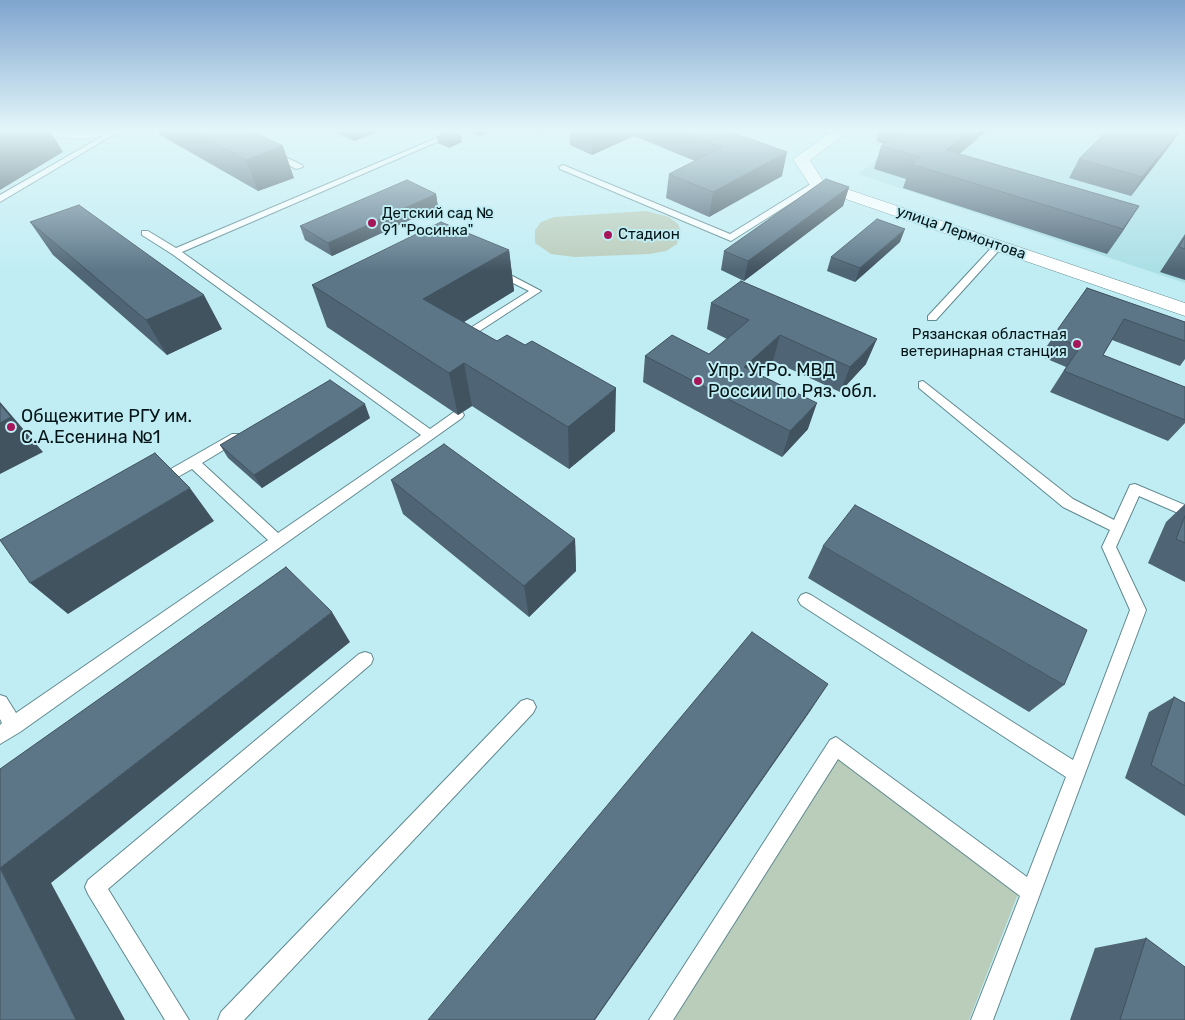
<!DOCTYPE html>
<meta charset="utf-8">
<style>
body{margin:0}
canvas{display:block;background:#c0edf3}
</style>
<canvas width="1185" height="1020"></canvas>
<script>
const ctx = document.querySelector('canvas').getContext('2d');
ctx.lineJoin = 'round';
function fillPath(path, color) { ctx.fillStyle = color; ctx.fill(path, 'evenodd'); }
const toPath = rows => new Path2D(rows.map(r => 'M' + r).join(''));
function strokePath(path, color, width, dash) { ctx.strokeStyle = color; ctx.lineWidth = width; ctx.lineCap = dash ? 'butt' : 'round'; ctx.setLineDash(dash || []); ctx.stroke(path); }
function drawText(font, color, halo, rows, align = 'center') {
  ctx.font = font + ' Rubik,sans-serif'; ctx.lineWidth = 4; ctx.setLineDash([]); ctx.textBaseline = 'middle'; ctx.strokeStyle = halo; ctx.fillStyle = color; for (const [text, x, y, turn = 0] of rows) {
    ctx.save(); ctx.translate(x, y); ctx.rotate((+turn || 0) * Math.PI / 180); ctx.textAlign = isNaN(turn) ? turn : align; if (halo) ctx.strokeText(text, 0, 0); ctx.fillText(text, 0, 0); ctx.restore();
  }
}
const built = toPath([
 [917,129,1185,129,1185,283,858,174]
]);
const green = toPath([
 [646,211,669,217,678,224,681,232,677,244,666,251,649,254,575,257,551,254,535,243,535,230,541,222,554,217],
 [839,756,1018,894,969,1020,674,1020]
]);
const service = toPath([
 [115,129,123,129,0,202,0,195,115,129],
 [458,129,467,129,182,252,430,429,454,412,462,412,464,415,462,418,20,732,0,744,0,725,2,723,0,719,0,695,6,697,16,713,268,540,192,469,160,487,155,486,153,482,155,478,232,434,240,434,242,437,240,440,202,463,278,533,421,435,172,254,142,235,142,231,148,231,176,248,458,129],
 [271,150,302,165,303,167,296,169,268,154,267,152,271,150],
 [563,165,730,234,814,182,821,184,731,241,560,169,559,167,563,165],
 [995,244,1003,246,936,320,928,320,928,316,995,244],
 [495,270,501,270,541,291,475,334,481,339,480,341,472,341,464,336,464,332,529,291,495,274,495,270],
 [923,381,1073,499,1114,520,1130,485,1135,484,1185,505,1185,516,1139,496,1116,547,1146,610,993,1020,971,1020,1020,896,838,759,673,1020,649,1020,830,740,836,737,1027,877,1066,777,801,605,798,600,801,595,806,593,811,595,1073,760,1130,610,1102,547,1110,530,1063,507,919,388,919,382,923,381],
 [365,652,371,654,373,659,371,664,108,889,189,1020,165,1020,88,894,85,887,88,880,359,654,365,652],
 [527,699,533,701,536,707,533,713,244,1020,218,1020,221,1012,521,701,527,699]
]);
const minor = toPath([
 [0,129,83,131,129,129,122,133,83,139,0,134,0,129]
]);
const tertiary = toPath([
 [836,129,852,129,810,160,823,181,1185,303,1185,316,811,187,793,159,836,129]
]);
const wall = toPath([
 [157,129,248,129,294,178,258,191,160,135],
 [327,129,384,129,384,130,354,141],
 [464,129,497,129,480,136,464,130],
 [526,129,547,129,538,133],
 [569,129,722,129,782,176,709,217,666,198,669,174,695,161,634,136,592,155,570,145],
 [880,129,989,129,959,154,1139,206,1107,254,903,188,906,179,874,169,881,146,884,144,876,141],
 [1181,129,1171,144,1131,196,1069,178,1079,159],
 [437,137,462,142,449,148,438,143],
 [849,187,843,206,744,281,721,270,724,251],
 [436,194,438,207,332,256,305,240,300,226],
 [30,222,222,329,167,355,53,255],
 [1185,234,1185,280,1160,272],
 [900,242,855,282,827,271,831,257],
 [509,250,514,291,464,322,615,431,569,469,472,406,458,415,327,327,312,285],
 [1087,288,1185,322,1185,359,1180,366,1112,340,1103,355,1185,387,1185,423,1168,441,1050,392,1066,367,1040,356],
 [711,303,866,364,840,392,773,361,759,374,808,429,782,457,643,382,645,356,709,354,727,339,707,329],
 [370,418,262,488,228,458,220,445],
 [391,480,575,539,576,571,529,617,403,514],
 [1185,504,1185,582,1148,563,1166,522],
 [823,546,1064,685,1029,712,808,578],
 [1174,697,1185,703,1185,816,1125,778,1149,712],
 [1146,938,1185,1020,1070,1020,1095,948]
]);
const shadedWall = toPath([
 [7,129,49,129,63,152,0,190,0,132],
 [351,129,384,129,384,130,354,141],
 [479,129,497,129,480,136],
 [537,129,547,129,538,133],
 [600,129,634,129,634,136,592,155,592,132],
 [972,129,989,129,938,172,946,150],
 [1181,129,1171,144,1131,196,1142,177],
 [461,136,462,142,449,148,448,141],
 [283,146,294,178,258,191,246,160],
 [787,152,782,176,709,217,713,192],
 [849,187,843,206,744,281,748,261],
 [436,194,438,207,332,256,328,243],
 [1139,206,1123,231,1107,254,1123,229],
 [905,229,900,242,855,282,860,268],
 [509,250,514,291,433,341,423,299],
 [204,295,222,329,167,355,146,320],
 [780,335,773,361,738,393,744,367],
 [877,339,866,364,840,392,850,367],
 [464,363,472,406,458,415,449,373],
 [616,388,615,431,569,469,568,427],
 [0,402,43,452,0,474],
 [817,403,808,429,782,457,790,431],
 [365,404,370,418,262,488,254,475],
 [190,488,214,521,68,614,30,583],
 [575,539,576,571,529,617,524,586],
 [332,612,350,642,51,883,125,1020,76,1020,0,868],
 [828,684,811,710,595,1020,594,1020]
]);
const building = toPath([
 [0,129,7,129,0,132,0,129],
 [189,129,248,129,283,146,246,160,189,129],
 [583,129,600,129,592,132,583,129],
 [673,129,722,129,787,152,713,192,669,174,722,147,673,129],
 [880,129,905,129,897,134,880,129],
 [905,129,972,129,946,150,1139,206,1123,229,911,164,920,157,881,146,905,129],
 [1109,129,1181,129,1142,177,1079,159,1109,129],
 [450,131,461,136,448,141,437,137,450,131],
 [826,179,849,187,748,261,724,251,826,179],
 [407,180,436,194,328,243,300,226,407,180],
 [79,205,204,295,146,320,30,222,79,205],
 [877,219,905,229,860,268,831,257,877,219],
 [441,222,509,250,423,299,497,341,507,335,525,345,532,341,616,388,568,427,464,363,449,373,312,285,441,222],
 [1185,237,1185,249,1179,247,1185,237],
 [741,281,877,339,850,367,780,335,744,367,817,403,790,431,645,356,672,335,709,354,749,320,711,303,741,281],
 [1087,288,1185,322,1185,341,1124,319,1103,355,1185,387,1185,420,1064,371,1080,347,1053,336,1087,288],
 [330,380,365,404,254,475,220,445,330,380],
 [0,404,11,417,0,423,0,404],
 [444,444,575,539,524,586,391,480,444,444],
 [155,453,190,488,30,583,0,540,155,453],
 [855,505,1087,630,1064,685,823,546,855,505],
 [1185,516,1185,543,1176,539,1185,516],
 [286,567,332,612,0,868,0,769,286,567],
 [752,632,828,684,594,1020,428,1020,752,632],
 [1174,697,1185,703,1185,786,1151,765,1174,697],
 [0,868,76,1020,0,1020,0,868],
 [1146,938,1185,967,1185,1020,1120,1020,1146,938]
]);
const markers = [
 [372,223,5,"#a51759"],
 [608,235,5,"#a51759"],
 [1077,344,5,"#a51759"],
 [698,381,5,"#a51759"],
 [11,427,5,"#a51759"]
];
const farPoinames = [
 ["Детский сад №",382,214],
 ["91 \"Росинка\"",382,231],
 ["Стадион",618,235],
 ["Рязанская областная",1067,335,"right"],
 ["ветеринарная станция",1067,352,"right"]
];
const farStreetnames = [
 ["улица Лермонтова",961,233,19]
];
const poiNames = [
 ["Упр. УгРо. МВД",708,371],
 ["России по Ряз. обл.",708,392],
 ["Общежитие РГУ им.",21,417],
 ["С.А.Есенина №1",21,438]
];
fillPath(built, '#aadfe6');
fillPath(green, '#baccba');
strokePath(service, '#5f898f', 2);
strokePath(minor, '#5f898f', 1);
strokePath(tertiary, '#5f898f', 1);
fillPath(service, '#fff');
fillPath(minor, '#fff');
fillPath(tertiary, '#fff');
fillPath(wall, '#4f6575');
fillPath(shadedWall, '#40535f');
fillPath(building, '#5c7688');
strokePath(building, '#40535f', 1);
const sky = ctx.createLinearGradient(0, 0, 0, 271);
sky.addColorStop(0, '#7fa4ce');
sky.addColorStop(0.48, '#e3f7fa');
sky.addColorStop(1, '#e3f7fa00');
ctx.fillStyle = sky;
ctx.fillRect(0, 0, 1185, 271);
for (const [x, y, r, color] of markers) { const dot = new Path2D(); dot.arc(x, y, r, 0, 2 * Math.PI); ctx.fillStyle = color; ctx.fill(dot); strokePath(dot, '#c0edf3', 2); }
drawText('15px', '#051517', '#c0edf3', farPoinames, 'left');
drawText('15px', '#051517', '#c0edf3', farStreetnames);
drawText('18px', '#051517', '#c0edf3', poiNames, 'left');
</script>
